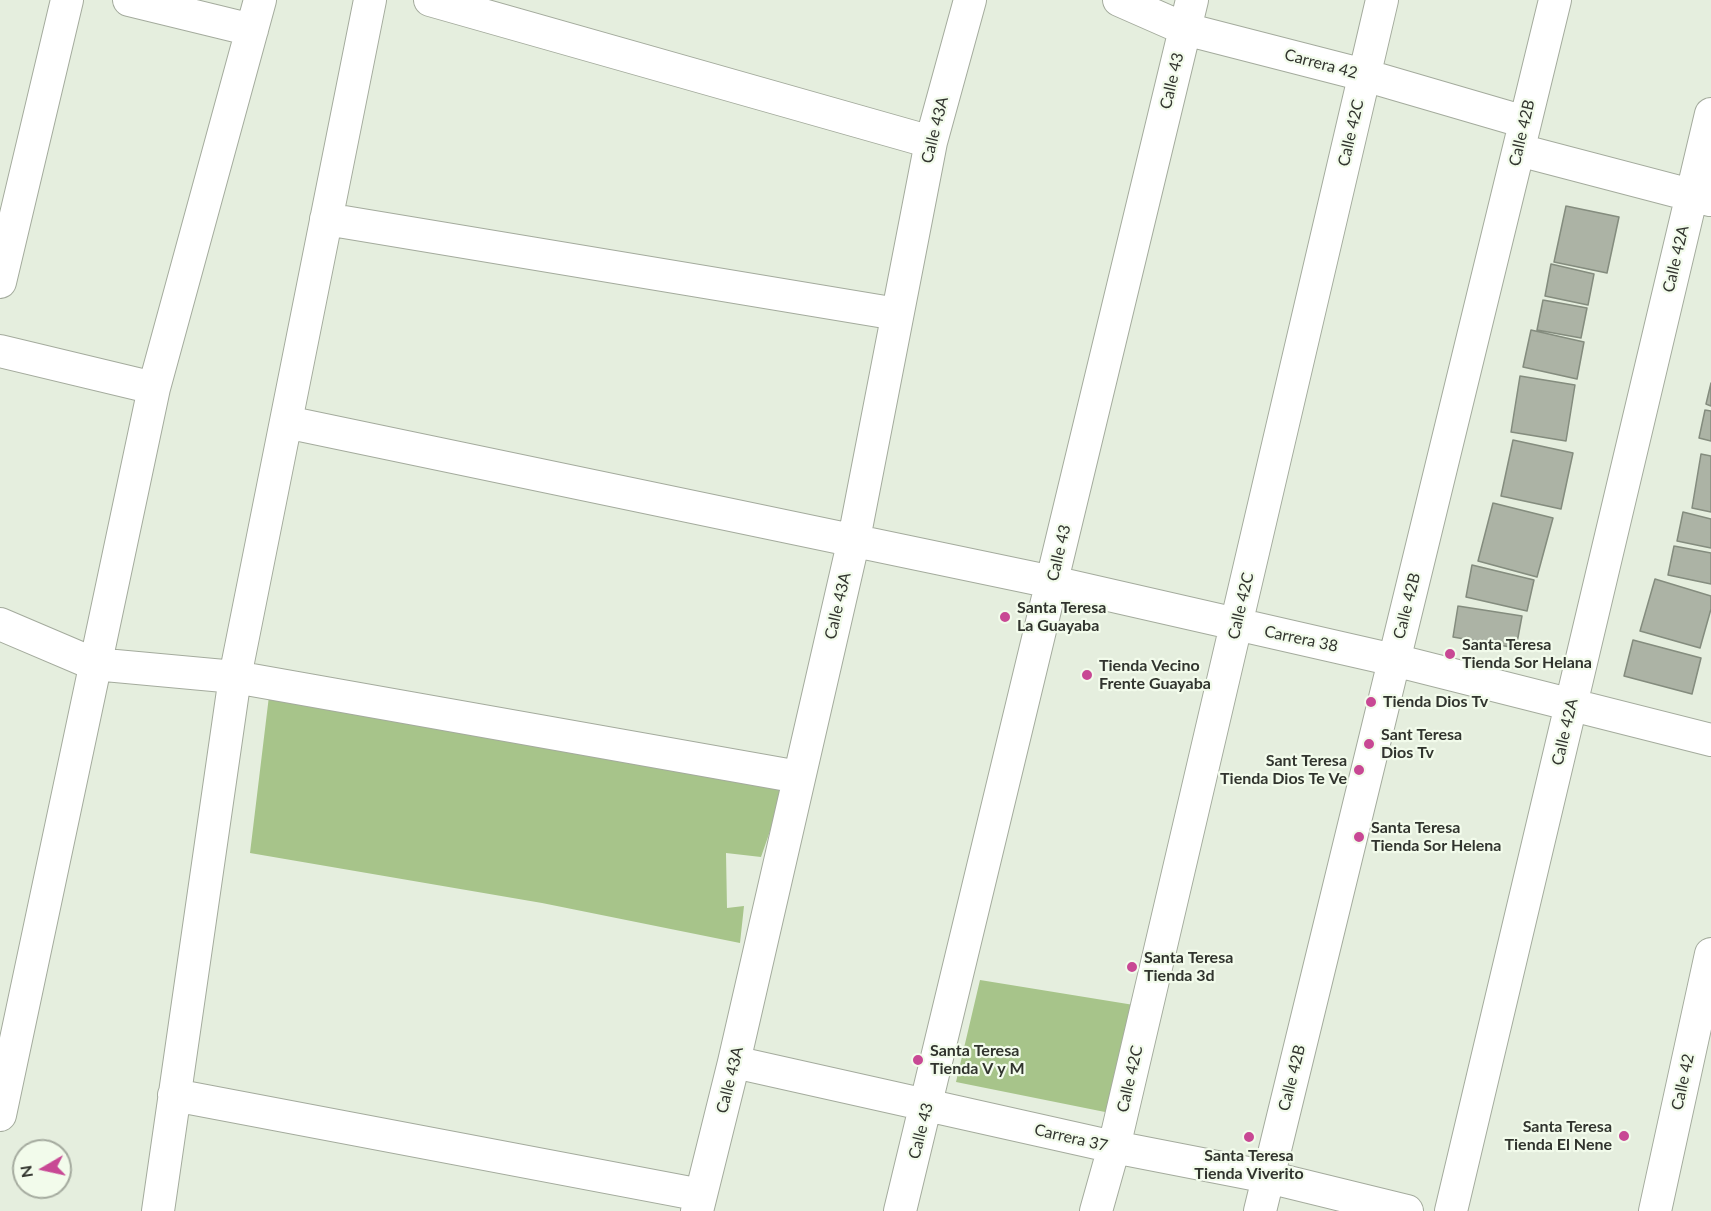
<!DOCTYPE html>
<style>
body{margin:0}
#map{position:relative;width:1711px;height:1211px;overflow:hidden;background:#e5eede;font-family:Lato,sans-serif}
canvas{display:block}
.north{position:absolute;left:12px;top:1139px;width:60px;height:60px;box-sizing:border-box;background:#f2fbeb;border:2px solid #a5ab9f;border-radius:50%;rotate:261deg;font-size:16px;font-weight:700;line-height:24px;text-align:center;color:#31342e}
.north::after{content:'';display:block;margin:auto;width:21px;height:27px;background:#c84894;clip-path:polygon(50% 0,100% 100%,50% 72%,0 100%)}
</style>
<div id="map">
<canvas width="1711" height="1211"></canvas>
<div class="north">N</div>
</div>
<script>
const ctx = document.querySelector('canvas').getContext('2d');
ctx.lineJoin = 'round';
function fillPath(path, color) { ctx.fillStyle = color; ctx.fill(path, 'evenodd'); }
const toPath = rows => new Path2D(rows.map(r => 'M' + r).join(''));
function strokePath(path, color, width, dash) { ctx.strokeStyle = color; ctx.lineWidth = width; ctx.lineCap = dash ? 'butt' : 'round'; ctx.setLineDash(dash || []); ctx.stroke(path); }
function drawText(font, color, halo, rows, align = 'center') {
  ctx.font = font + ' Lato,sans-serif'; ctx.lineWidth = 4.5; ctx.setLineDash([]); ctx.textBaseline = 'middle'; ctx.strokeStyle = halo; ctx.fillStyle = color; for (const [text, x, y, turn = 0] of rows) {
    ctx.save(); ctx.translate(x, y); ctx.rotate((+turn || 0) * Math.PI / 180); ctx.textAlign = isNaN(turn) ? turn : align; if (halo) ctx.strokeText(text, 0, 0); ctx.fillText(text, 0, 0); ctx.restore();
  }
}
const green = toPath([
 [269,696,786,785,761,857,726,853,727,908,744,906,740,943,542,903,250,853],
 [980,980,1140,1006,1110,1113,956,1082]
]);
const building = toPath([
 [1566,206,1619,217,1607,273,1554,262,1566,206],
 [1551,264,1594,274,1588,305,1545,296,1551,264],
 [1543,300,1587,308,1581,338,1537,330,1543,300],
 [1531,330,1584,342,1577,379,1523,367,1531,330],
 [1520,376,1575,385,1566,441,1511,432,1520,376],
 [1711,383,1711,406,1706,404,1711,383],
 [1705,410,1711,411,1711,441,1699,438,1705,410],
 [1513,440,1573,453,1561,509,1501,496,1513,440],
 [1701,454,1711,456,1711,512,1692,508,1701,454],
 [1493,503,1553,518,1537,577,1478,561,1493,503],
 [1683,512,1711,519,1711,548,1677,541,1683,512],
 [1674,546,1711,553,1711,584,1668,575,1674,546],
 [1472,565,1534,580,1527,611,1466,597,1472,565],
 [1655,579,1711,596,1711,609,1700,648,1640,631,1655,579],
 [1458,606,1522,616,1516,648,1453,637,1458,606],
 [1633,640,1701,658,1692,694,1624,676,1633,640]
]);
const minor = toPath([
 [129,0,252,30],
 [430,0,931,142],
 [1119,0,1185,29,1364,75,1525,122],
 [1519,150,1710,200],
 [326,219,897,314],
 [0,282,67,0],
 [0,351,154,388],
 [286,422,1052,582,1394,660,1711,740],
 [0,624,94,664,235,677,370,0],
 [734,1062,1114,1147,1268,1177,1407,1211],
 [174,1095,701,1195],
 [0,1115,154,388,260,0],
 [158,1211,235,677,799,777],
 [697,1211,734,1062,854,539,931,142,970,0],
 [900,1211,1192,0],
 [1096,1211,1114,1147,1382,0],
 [1260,1211,1555,0],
 [1451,1211,1711,114],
 [1655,1211,1711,954]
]);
const markers = [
 [1005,617,6,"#c84894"],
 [1450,654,6,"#c84894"],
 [1087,675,6,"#c84894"],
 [1371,702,6,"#c84894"],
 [1369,744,6,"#c84894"],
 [1359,770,6,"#c84894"],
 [1359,837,6,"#c84894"],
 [1132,967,6,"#c84894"],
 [918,1060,6,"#c84894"],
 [1624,1136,6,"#c84894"],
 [1249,1137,6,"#c84894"]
];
const streetNames = [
 ["Carrera 42",1321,64,15],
 ["Calle 43",1172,81,-77],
 ["Calle 43A",935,130,-76],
 ["Calle 42C",1351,133,-77],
 ["Calle 42B",1522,133,-77],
 ["Calle 42A",1676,259,-77],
 ["Calle 43",1059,553,-77],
 ["Calle 43A",838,606,-77],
 ["Calle 42C",1241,606,-77],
 ["Calle 42B",1407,606,-76],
 ["Carrera 38",1301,639,12],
 ["Calle 42A",1565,732,-77],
 ["Calle 42B",1292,1078,-76],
 ["Calle 42C",1130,1079,-77],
 ["Calle 43A",730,1080,-76],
 ["Calle 42",1683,1082,-78],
 ["Calle 43",921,1131,-76],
 ["Carrera 37",1071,1138,13]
];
const poiNames = [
 ["Santa Teresa",1017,608],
 ["La Guayaba",1017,626],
 ["Santa Teresa",1462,645],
 ["Tienda Sor Helana",1462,663],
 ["Tienda Vecino",1099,666],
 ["Frente Guayaba",1099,684],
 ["Tienda Dios Tv",1383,702],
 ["Sant Teresa",1381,735],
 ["Dios Tv",1381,753],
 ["Sant Teresa",1347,761,"right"],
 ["Tienda Dios Te Ve",1347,779,"right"],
 ["Santa Teresa",1371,828],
 ["Tienda Sor Helena",1371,846],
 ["Santa Teresa",1144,958],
 ["Tienda 3d",1144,976],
 ["Santa Teresa",930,1051],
 ["Tienda V y M",930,1069],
 ["Santa Teresa",1612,1127,"right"],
 ["Tienda El Nene",1612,1145,"right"],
 ["Santa Teresa",1249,1156,"center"],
 ["Tienda Viverito",1249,1174,"center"]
];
fillPath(green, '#a7c48a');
fillPath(building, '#acb3a5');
strokePath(building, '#848c7e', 1.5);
strokePath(minor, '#a4ab9d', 34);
strokePath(minor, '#fff', 32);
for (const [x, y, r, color] of markers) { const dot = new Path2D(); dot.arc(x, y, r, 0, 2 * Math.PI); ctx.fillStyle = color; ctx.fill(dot); strokePath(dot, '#f2fbeb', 2); }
drawText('16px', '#31342e', '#f2fbeb', streetNames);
drawText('bold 16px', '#31342e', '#f2fbeb', poiNames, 'left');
</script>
